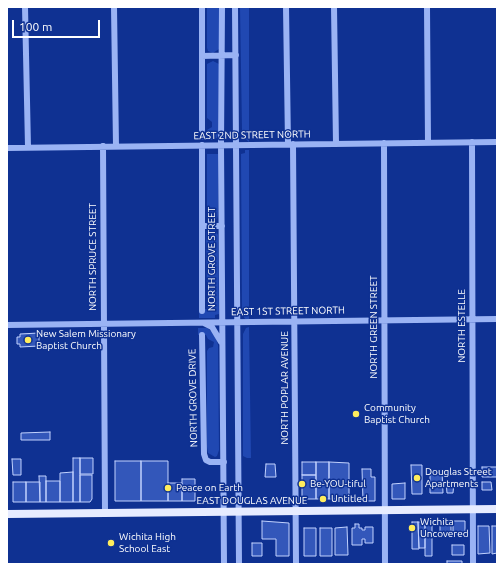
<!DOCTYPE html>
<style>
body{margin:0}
#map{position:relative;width:504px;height:571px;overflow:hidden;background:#0f3192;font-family:Ubuntu,sans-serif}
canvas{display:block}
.frame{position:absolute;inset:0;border:8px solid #fff;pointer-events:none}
.scale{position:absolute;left:12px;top:20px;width:88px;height:18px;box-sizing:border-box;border:2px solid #fff;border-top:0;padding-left:5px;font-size:12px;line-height:14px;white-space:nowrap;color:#fff;-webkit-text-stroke:3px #0f3192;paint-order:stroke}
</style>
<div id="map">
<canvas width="504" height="571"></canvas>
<div class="frame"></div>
<div class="scale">100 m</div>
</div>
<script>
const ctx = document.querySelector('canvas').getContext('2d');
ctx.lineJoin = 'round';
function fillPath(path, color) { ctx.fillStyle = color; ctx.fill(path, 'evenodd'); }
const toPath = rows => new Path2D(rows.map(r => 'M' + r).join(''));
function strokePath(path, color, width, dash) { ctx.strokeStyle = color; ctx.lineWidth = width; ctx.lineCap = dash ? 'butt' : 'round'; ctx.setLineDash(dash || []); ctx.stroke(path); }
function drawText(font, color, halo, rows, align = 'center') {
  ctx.font = font + ' Ubuntu,sans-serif'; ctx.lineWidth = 3; ctx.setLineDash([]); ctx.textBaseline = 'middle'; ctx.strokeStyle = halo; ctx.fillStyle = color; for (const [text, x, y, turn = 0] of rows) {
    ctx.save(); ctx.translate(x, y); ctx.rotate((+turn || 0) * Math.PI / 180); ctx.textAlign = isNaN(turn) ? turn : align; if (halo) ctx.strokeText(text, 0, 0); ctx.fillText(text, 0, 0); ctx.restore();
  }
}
const green = toPath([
 [207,7,219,7,219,49,213,53,208,51,207,48],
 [240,7,249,7,249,142,243,137,242,130],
 [213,61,219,64,218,134,217,138,213,140,200,140,200,135,207,135,207,130,212,127,212,122,207,118,207,64],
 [245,150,249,150,249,319,245,319,242,313,241,154,245,153],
 [207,154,218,154,218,215,217,219,212,221,207,218],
 [208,229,215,229,218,235,219,314,215,315,215,318,199,318,199,309,207,309,209,304,213,303,213,298,209,298,207,295,206,232],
 [249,327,251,458,247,458,243,456,243,334,246,328],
 [198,328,207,328,211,331,215,335,218,345,219,450,217,456,215,457,208,453,207,447,207,351,209,348,213,347,214,342,208,339,206,335,198,335]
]);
const building = toPath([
 [39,333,39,346,20,347,20,344,17,344,17,337,20,337,20,334,39,333],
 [50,432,50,440,21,440,21,433,50,432],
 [73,458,80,458,80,502,73,502,73,458],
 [80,458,93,458,93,474,80,474,80,458],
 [12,459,21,459,21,475,13,475,12,459],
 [115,461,141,461,141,501,115,501,115,461],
 [141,461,168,461,168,501,141,501,141,461],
 [302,462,316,462,316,475,302,475,302,462],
 [316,462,329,462,329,499,316,499,316,462],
 [329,462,349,463,349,499,329,499,329,462],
 [266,464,275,464,276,477,265,477,266,464],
 [411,465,422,465,422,494,412,494,411,465],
 [482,467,497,467,497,477,482,477,482,467],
 [362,469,371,469,371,477,375,477,375,501,363,501,362,469],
 [430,471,442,471,443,493,430,493,430,471],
 [73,472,73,502,60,502,60,473,73,472],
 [80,475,92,475,92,499,90,502,80,502,80,475],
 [302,475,316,475,316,499,302,499,302,475],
 [39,476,46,476,46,502,40,502,39,476],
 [182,479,195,479,195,501,182,501,182,479],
 [46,481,60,481,60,502,46,502,46,481],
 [13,482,26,482,26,502,13,502,13,482],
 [26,482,40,482,40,502,26,502,26,482],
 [446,482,454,482,453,493,447,493,446,482],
 [482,482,491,482,492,490,482,490,482,482],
 [168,483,182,483,182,501,168,501,168,483],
 [405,483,405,499,392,499,392,484,405,483],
 [262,521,289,523,289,556,276,556,276,539,262,539,262,521],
 [451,521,451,534,440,534,440,522,451,521],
 [453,521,465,521,465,534,453,534,453,521],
 [412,522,418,522,419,549,412,549,412,522],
 [418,522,425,522,425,548,419,548,418,522],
 [425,522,432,522,432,556,425,556,425,522],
 [355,524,359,524,359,528,362,528,362,530,365,530,365,527,373,527,373,543,365,543,365,539,362,539,362,545,352,545,352,528,355,528,355,524],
 [478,526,489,526,490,553,478,554,478,526],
 [492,526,497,526,497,553,492,554,492,526],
 [347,527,348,555,335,555,335,528,347,527],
 [304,528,316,528,316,556,304,556,304,528],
 [320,528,332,528,332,556,320,556,320,528],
 [252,543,262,543,262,556,252,556,252,543],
 [452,545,464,545,464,555,452,555,452,545],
 [447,561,462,561,462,564,447,564,447,561]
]);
const minor = toPath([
 [25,7,28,147],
 [114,7,116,146],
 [202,7,202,130],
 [222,7,221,145,224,564],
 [235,7,239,564],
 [286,7,288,144],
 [334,7,336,144],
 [427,7,428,143],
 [202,56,236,55],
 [472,142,473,564],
 [384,143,385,564],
 [293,144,296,564],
 [103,146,105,512],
 [7,148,497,142],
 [202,226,222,226],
 [202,311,202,145],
 [204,323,212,327,221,342],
 [7,325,497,319],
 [202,335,204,454,206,460,210,462,224,462]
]);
const major = toPath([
 [7,514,497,509]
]);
const markers = [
 [28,340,4,"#ffed5d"],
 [356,414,4,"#ffed5d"],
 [417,478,4,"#ffed5d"],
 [302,484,4,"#ffed5d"],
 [168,488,4,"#ffed5d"],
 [323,499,4,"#ffed5d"],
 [412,528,4,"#ffed5d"],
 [111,543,4,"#ffed5d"]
];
const streetNames = [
 ["EAST 2ND STREET NORTH",252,135,-1],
 ["NORTH SPRUCE STREET",93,257,-90],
 ["NORTH GROVE STREET",212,259,-90],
 ["EAST 1ST STREET NORTH",288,311,-1],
 ["NORTH ESTELLE",462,326,-90],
 ["NORTH GREEN STREET",374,327,-90],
 ["NORTH POPLAR AVENUE",285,388,-90],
 ["NORTH GROVE DRIVE",193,398,-91],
 ["EAST DOUGLAS AVENUE",252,501]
];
const poiNames = [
 ["New Salem Missionary",36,334],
 ["Baptist Church",36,346],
 ["Community",364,408],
 ["Baptist Church",364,420],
 ["Douglas Street",425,472],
 ["Apartments",425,484],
 ["Be-YOU-tiful",310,484],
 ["Peace on Earth",176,488],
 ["Untitled",331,499],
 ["Wichita",420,522],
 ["Uncovered",420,534],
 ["Wichita High",119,537],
 ["School East",119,549]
];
fillPath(green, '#2048b2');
fillPath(building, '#3357ba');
strokePath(building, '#c2d2fe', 1);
strokePath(minor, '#9ab3f4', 6);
strokePath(major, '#e7ecff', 8);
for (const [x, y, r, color] of markers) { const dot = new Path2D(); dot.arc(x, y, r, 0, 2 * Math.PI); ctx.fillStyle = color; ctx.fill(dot); strokePath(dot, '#0f3192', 1.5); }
drawText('10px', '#fff', '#0f3192', streetNames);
drawText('10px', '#fff', '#0f3192', poiNames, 'left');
</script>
